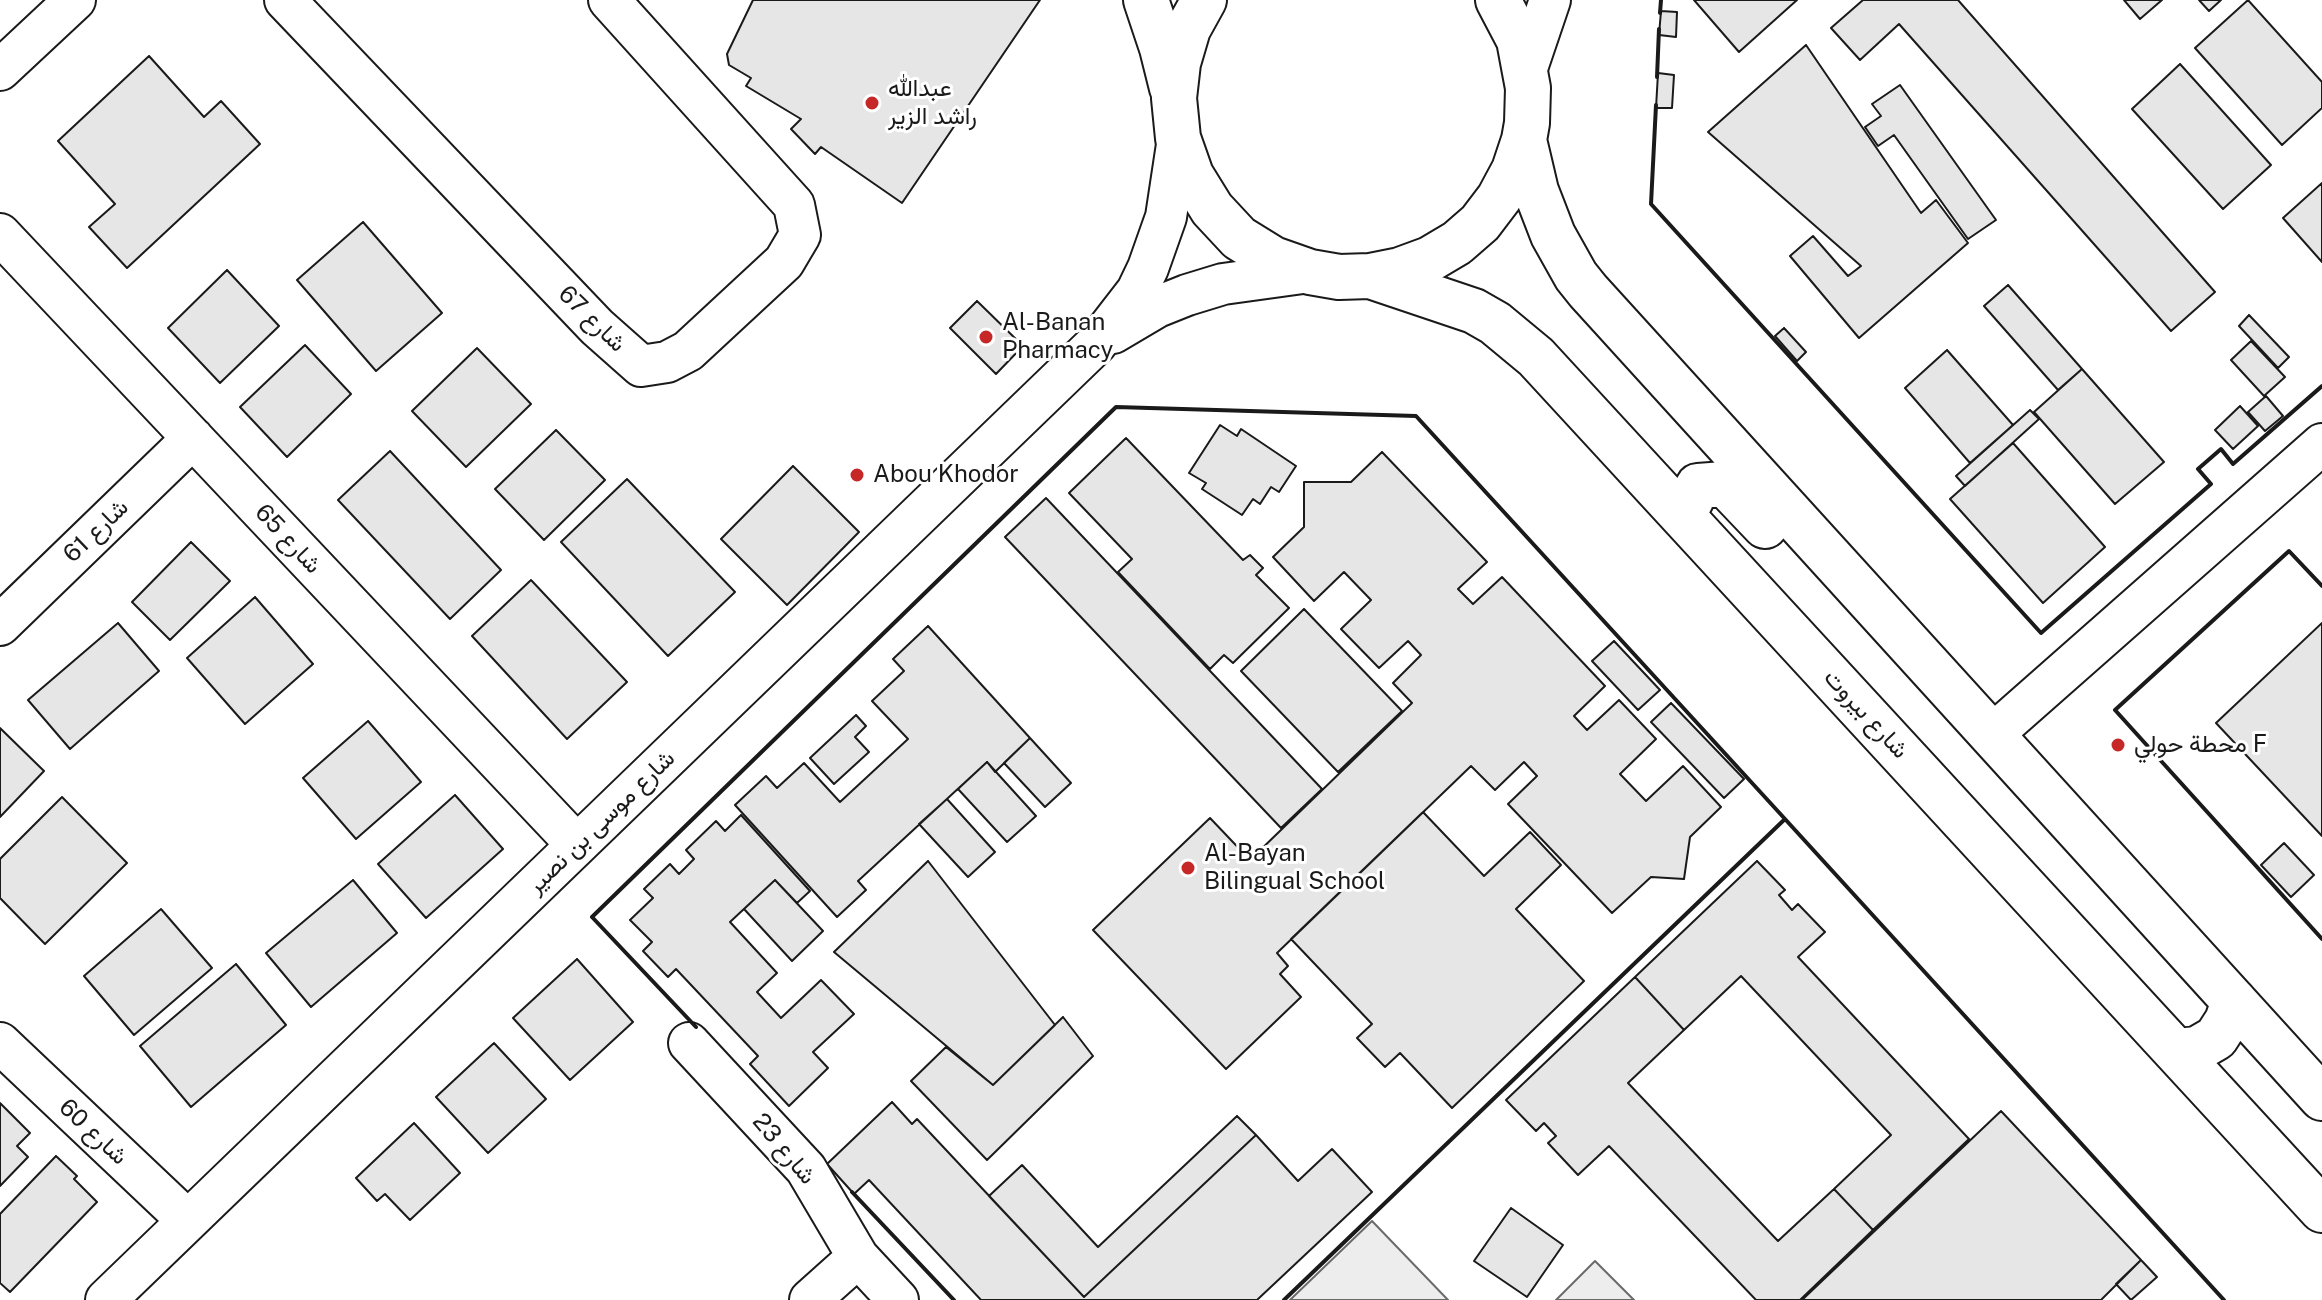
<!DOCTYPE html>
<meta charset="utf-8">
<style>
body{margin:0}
canvas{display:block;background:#fff}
</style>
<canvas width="2322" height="1300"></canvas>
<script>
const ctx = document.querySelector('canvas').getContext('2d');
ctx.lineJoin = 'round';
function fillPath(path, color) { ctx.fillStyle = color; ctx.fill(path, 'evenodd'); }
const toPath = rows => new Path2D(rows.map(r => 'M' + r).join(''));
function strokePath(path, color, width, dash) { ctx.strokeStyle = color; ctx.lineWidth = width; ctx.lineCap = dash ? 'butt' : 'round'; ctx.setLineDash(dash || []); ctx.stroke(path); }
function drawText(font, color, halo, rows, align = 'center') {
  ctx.font = font + ' "Public Sans",Vazirmatn,sans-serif'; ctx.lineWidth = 6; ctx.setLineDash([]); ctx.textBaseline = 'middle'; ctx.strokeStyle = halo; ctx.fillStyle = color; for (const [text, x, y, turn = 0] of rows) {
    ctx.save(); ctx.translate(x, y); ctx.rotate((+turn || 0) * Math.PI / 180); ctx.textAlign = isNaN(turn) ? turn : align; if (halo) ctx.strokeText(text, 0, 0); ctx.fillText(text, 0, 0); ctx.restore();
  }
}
const green = toPath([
 [1372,1221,1448,1300,1290,1300,1372,1221],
 [1595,1261,1634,1300,1556,1300,1595,1261]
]);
const building = toPath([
 [753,0,1040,0,902,203,821,147,815,154,791,129,801,119,746,86,751,78,729,65,727,54,753,0],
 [1694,0,1797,0,1739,52,1694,0],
 [1863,0,1958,0,2215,292,2171,331,1899,24,1860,60,1831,28,1863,0],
 [2124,0,2162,0,2140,19,2124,0],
 [2199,0,2221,0,2209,11,2199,0],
 [2248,0,2322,82,2322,108,2282,145,2195,48,2248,0],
 [1661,11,1677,12,1676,37,1659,35,1661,11],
 [1806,45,1921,213,1936,200,1968,243,1859,338,1790,256,1813,236,1848,276,1861,266,1708,132,1806,45],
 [149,56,204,117,221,101,260,144,127,268,89,227,115,204,58,141,149,56],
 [2180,64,2271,165,2223,209,2132,109,2180,64],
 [1658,73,1674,75,1672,108,1656,108,1658,73],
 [1900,85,1996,220,1968,239,1894,135,1878,146,1865,127,1881,116,1872,104,1900,85],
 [2322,183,2322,262,2283,218,2322,183],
 [363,222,442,313,376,371,297,280,363,222],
 [227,270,279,326,220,383,168,328,227,270],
 [2008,285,2082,369,2058,390,1984,306,2008,285],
 [977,301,1023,346,996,374,950,328,977,301],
 [2249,315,2289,357,2278,368,2239,326,2249,315],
 [1784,328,1806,352,1797,361,1775,336,1784,328],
 [2251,341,2285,377,2264,396,2231,360,2251,341],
 [305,345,351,394,287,457,240,407,305,345],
 [477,348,531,404,466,467,412,411,477,348],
 [1947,350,2013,425,1970,463,1905,388,1947,350],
 [2082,369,2164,462,2115,504,2034,412,2082,369],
 [2266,396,2283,416,2265,431,2248,412,2266,396],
 [2240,406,2258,426,2233,449,2215,430,2240,406],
 [2030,410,2039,419,1965,486,1956,476,2030,410],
 [1220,425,1237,436,1241,429,1296,466,1279,492,1271,487,1260,504,1253,499,1242,515,1202,489,1206,483,1189,473,1220,425],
 [556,430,605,480,544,540,495,489,556,430],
 [1126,438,1243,560,1250,555,1263,568,1256,575,1289,608,1233,663,1224,655,1210,669,1118,572,1132,559,1069,493,1126,438],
 [2013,443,2105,547,2043,603,1950,499,2013,443],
 [390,451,501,570,450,619,338,500,390,451],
 [1382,452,1487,562,1458,589,1473,604,1502,577,1605,686,1574,716,1587,730,1619,700,1656,739,1620,774,1646,801,1683,766,1721,807,1690,837,1684,879,1651,877,1612,913,1508,804,1537,776,1524,762,1495,790,1471,766,1277,953,1288,966,1280,974,1301,997,1226,1069,1093,930,1210,818,1250,860,1412,703,1393,683,1421,655,1408,641,1379,668,1341,629,1371,600,1344,572,1314,601,1273,557,1304,527,1304,482,1351,482,1382,452],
 [793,466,859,532,787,605,721,539,793,466],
 [627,479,735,592,668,656,561,542,627,479],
 [1046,498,1322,789,1281,828,1005,537,1046,498],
 [191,542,230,581,170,640,132,602,191,542],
 [531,580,627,682,567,739,472,636,531,580],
 [255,597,313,664,245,724,187,658,255,597],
 [1304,609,1402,711,1338,772,1241,671,1304,609],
 [118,623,159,671,70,749,28,700,118,623],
 [2322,623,2322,836,2216,723,2322,623],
 [928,626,1030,738,995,772,987,762,858,881,866,890,837,917,735,805,766,776,777,788,804,763,840,802,908,739,872,701,904,671,893,659,928,626],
 [1614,641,1660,690,1638,710,1592,661,1614,641],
 [1671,703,1744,779,1724,798,1651,722,1671,703],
 [856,715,866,726,855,737,869,752,834,784,810,758,856,715],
 [368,721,421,782,356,839,303,778,368,721],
 [0,728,44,771,0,817,0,728],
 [1030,738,1071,783,1045,807,1004,763,1030,738],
 [987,762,1036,816,1007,842,958,789,987,762],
 [455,795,503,849,426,918,378,864,455,795],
 [62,797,127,863,45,944,0,898,0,859,62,797],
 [947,799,995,852,968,877,919,824,947,799],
 [1423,812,1484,876,1530,832,1561,865,1516,909,1584,981,1452,1108,1400,1053,1385,1067,1357,1038,1372,1024,1291,939,1423,812],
 [741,815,810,891,797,903,775,880,730,922,777,973,757,992,781,1018,821,980,854,1014,813,1052,828,1068,789,1106,750,1064,758,1056,676,969,668,977,643,951,652,942,630,920,653,898,644,889,670,864,679,874,694,859,686,850,716,821,725,831,741,815],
 [2284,843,2314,875,2291,897,2261,865,2284,843],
 [928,861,1055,1025,993,1085,834,952,928,861],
 [1757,861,1785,890,1779,895,1792,910,1798,904,1825,932,1798,957,1969,1139,1873,1230,1834,1189,1891,1135,1741,976,1684,1030,1635,977,1757,861],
 [353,880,397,933,311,1007,266,953,353,880],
 [775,880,823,931,792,961,744,909,775,880],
 [161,909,212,968,134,1035,84,976,161,909],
 [577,959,633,1022,570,1080,513,1018,577,959],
 [236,964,286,1025,191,1107,140,1046,236,964],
 [1635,977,1684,1030,1628,1083,1778,1241,1834,1189,1873,1230,1800,1300,1756,1300,1609,1146,1578,1175,1548,1143,1556,1136,1544,1123,1536,1131,1506,1100,1635,977],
 [1063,1017,1093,1056,987,1160,911,1081,946,1047,993,1085,1063,1017],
 [494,1043,546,1099,488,1153,436,1097,494,1043],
 [892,1102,912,1124,917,1119,1084,1297,1256,1135,1298,1181,1332,1149,1372,1192,1257,1300,981,1300,869,1180,854,1194,827,1164,892,1102],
 [0,1103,30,1133,17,1146,28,1157,0,1186,0,1103],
 [2001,1111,2141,1260,2101,1300,1802,1300,2001,1111],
 [1237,1116,1256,1135,1084,1297,989,1196,1022,1165,1098,1247,1237,1116],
 [414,1123,460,1173,410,1220,385,1194,377,1201,356,1178,414,1123],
 [56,1156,77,1176,74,1179,97,1202,10,1292,0,1283,0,1214,56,1156],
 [1511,1208,1563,1245,1527,1297,1474,1261,1511,1208],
 [2141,1260,2157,1277,2131,1300,2116,1284,2141,1260]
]);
const minor = toPath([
 [285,0,597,327,641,366,667,362,688,351,784,262,800,235,794,205,609,0],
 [0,70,75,0],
 [1526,71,1550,0],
 [0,234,577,845],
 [1113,333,1157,307,1187,295,1223,284,1310,272],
 [0,625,193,438],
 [1992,735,2322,444],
 [0,1043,187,1220],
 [689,1043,806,1169,858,1257,898,1300],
 [106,1300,1096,344,1137,291,1148,268,1166,217,1178,138],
 [810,1300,858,1257]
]);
const major = toPath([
 [1146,0,1162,48,1172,88],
 [1204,0,1188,29,1178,63,1174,98,1178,138,1191,175,1212,209,1239,238,1273,259,1310,272,1339,277,1370,276,1400,270,1430,259,1457,243,1480,223,1499,198,1514,170,1524,140,1527,123,1528,88,1519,40,1498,0],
 [1524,140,1536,191,1553,235,1576,276,1588,291,2322,1098],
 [1370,276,1474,311,1495,323,1536,357,2322,1210],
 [1683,516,1698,486,1725,484,1765,526],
 [2178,1051,2197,1049,2216,1038,2227,1021,2234,1001]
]);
const wall = toPath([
 [1660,13,1661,0],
 [1657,77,1659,29],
 [1656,105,1651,204,2041,633,2211,484,2198,469,2221,449,2233,464,2322,386],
 [2322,586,2289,551,2115,710,2322,939],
 [1785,819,2224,1300],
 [696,1027,592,917,1116,407,1416,416,1785,819,1284,1300],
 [852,1192,954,1300]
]);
const markers = [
 [872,103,8,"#c62828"],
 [986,337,8,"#c62828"],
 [857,475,8,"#c62828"],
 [2118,745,8,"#c62828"],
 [1188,868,8,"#c62828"]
];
const poiNames = [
 ["عبدالله",888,89],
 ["راشد الزير",888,117],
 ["Al-Banan",1002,323],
 ["Pharmacy",1002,351],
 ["Abou Khodor",873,475],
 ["محطة حولي F",2134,745],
 ["Al-Bayan",1204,854],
 ["Bilingual School",1204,882]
];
const streetNames = [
 ["شارع 67",592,319,44],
 ["شارع 61",96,531,-44],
 ["شارع 65",288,539,47],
 ["شارع بيروت",1866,714,47],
 ["شارع موسى بن نصير",601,822,-44],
 ["شارع 60",93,1132,43],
 ["شارع 23",784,1149,50]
];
fillPath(green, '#ededed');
strokePath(green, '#6a6a6a', 2);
fillPath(building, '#e6e6e6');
strokePath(building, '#1a1a1a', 2);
strokePath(minor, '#1a1a1a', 44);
strokePath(major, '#1a1a1a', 48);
strokePath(minor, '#fff', 40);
strokePath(major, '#fff', 44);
strokePath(wall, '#1a1a1a', 4);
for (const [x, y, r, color] of markers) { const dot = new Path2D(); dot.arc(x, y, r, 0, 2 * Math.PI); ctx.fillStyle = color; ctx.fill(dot); strokePath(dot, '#fff', 3); }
drawText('24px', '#1a1a1a', '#fff', poiNames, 'left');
drawText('24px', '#1a1a1a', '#fff', streetNames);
</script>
